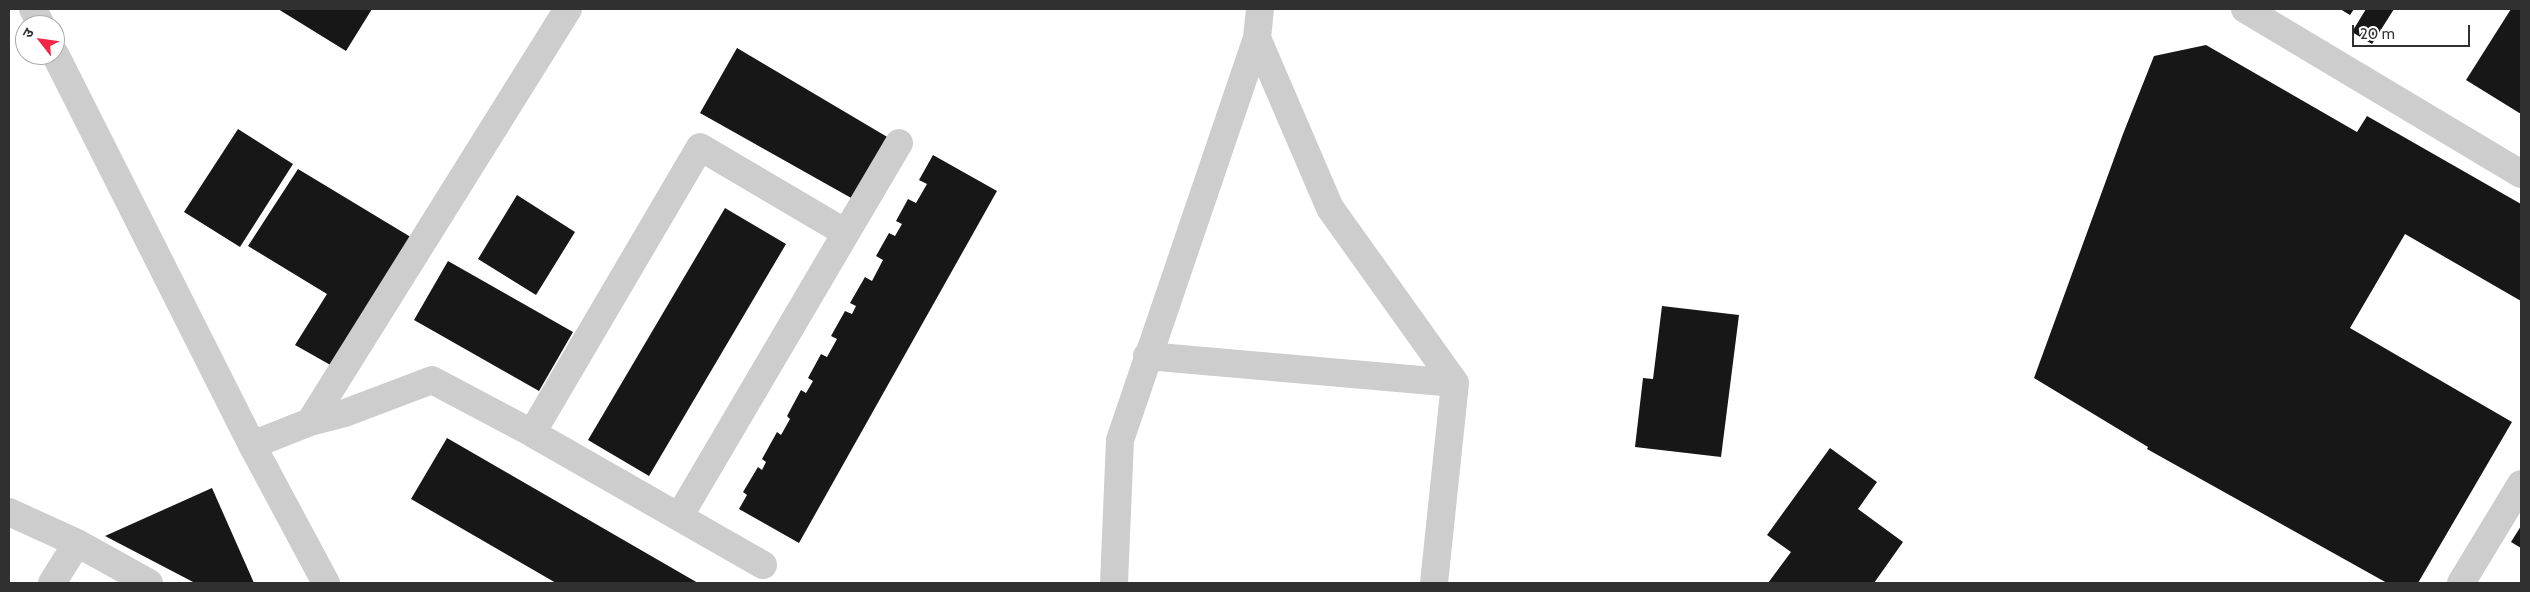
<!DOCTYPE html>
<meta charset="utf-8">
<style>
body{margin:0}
#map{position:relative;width:2530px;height:592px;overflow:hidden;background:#fff;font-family:Cabin,"Noto Sans Devanagari",sans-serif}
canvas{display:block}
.frame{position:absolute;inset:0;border:10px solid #303030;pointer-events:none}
.north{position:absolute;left:15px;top:15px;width:50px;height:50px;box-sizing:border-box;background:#fff;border:1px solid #acacac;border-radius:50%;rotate:300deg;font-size:14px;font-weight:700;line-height:20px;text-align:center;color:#303030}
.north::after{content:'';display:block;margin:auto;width:18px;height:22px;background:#f32647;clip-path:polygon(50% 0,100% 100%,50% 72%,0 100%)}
.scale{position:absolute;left:2352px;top:25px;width:118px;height:22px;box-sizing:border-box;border:2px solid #303030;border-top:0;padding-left:6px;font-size:15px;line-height:18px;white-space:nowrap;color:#303030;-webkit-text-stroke:4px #fff;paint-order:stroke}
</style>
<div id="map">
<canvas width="2530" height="592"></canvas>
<div class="frame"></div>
<div class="north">उ</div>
<div class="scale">20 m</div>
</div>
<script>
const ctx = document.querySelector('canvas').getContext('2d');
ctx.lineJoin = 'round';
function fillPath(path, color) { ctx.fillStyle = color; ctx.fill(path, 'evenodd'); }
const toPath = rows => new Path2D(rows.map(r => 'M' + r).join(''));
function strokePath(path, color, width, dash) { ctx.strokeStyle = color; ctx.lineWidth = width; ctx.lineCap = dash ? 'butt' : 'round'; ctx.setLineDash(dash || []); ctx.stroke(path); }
const building = toPath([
 [278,9,372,9,346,51],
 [2340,9,2354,9,2350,15],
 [2366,9,2394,9,2372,44,2352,32],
 [2511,9,2521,9,2521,114,2466,80],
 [2206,45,2357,132,2367,116,2521,204,2521,301,2405,234,2350,328,2512,422,2418,583,2387,583,2147,449,2148,447,2034,378,2123,134,2154,56],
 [737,48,889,138,853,199,700,113],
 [238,129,293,164,240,247,184,212],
 [933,155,997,191,799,543,739,509,747,495,743,492,758,467,762,470,766,462,762,459,777,432,781,435,790,419,787,416,801,390,806,393,813,381,808,378,821,354,827,357,837,339,831,336,845,311,852,314,856,306,850,303,865,277,872,281,883,260,876,256,889,233,895,236,902,224,896,221,908,199,916,203,927,184,919,180],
 [298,169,414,239,334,367,295,345,327,294,248,246],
 [517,195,575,232,536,295,478,259],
 [725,208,786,244,649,476,588,440],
 [448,261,573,332,539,391,414,320],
 [1662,306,1739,315,1721,457,1635,447,1643,378,1653,379],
 [447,438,698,583,556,583,411,499],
 [1830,448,1877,482,1858,509,1903,542,1874,583,1768,583,1791,552,1767,535],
 [212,488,254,583,195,583,105,536],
 [2521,526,2521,548,2511,542]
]);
const minor = toPath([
 [33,9,41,25],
 [2245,9,2521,174],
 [1257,38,1330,208,1455,383,1434,583],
 [55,54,252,445,326,583],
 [846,233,899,143],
 [1147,356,1455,383],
 [310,422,568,9],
 [532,433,700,147,846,233,679,517],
 [252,445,310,422,345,413,432,380,532,433,763,565],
 [9,512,77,543,149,583],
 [52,583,77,543],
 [1114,583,1120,440,1257,38,1260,9],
 [2461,583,2521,484]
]);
fillPath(building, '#171717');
strokePath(minor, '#cdcdcd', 28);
</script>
